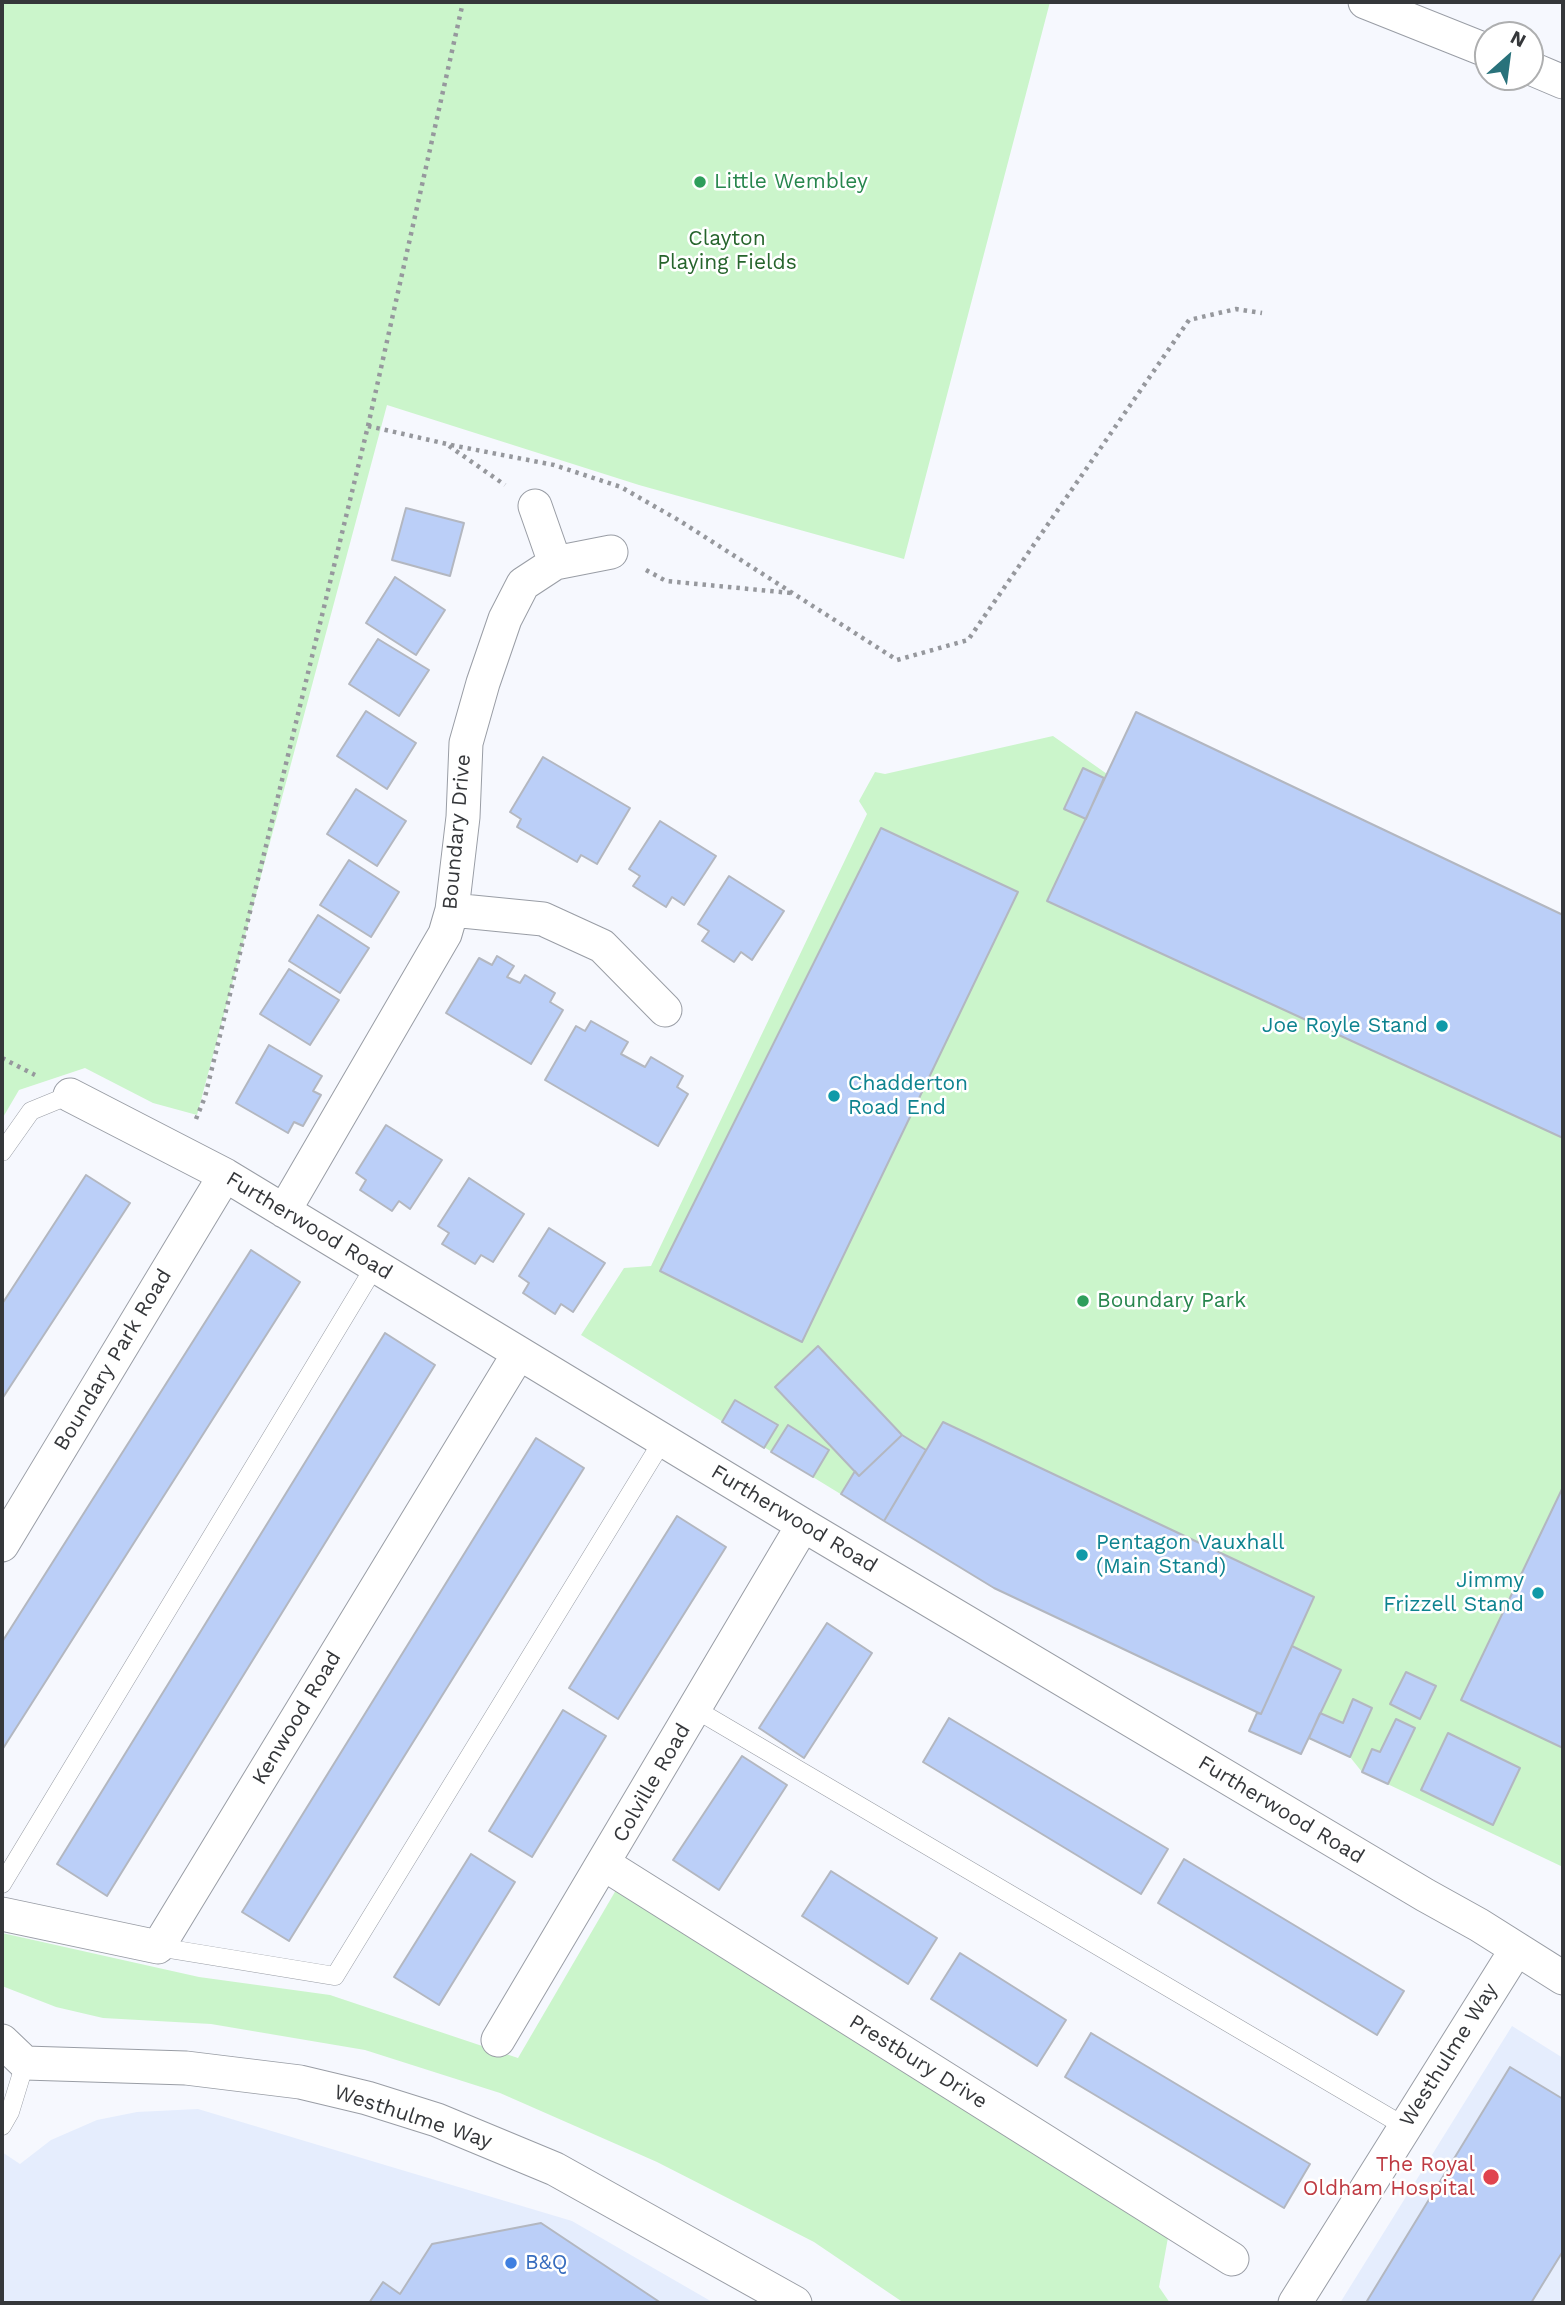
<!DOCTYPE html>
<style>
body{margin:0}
#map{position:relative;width:1565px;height:2305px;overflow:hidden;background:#f6f8fe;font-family:"Work Sans",sans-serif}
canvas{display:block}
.frame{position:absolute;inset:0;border:4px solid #35373a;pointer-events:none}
.north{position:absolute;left:1474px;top:21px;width:70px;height:70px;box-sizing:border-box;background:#fff;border:2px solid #aeafb0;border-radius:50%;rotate:28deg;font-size:19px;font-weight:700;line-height:28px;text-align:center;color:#35373a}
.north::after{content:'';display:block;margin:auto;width:24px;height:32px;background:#29727b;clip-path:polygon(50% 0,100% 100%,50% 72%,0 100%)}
</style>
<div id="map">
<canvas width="1565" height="2305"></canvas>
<div class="frame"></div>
<div class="north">N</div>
</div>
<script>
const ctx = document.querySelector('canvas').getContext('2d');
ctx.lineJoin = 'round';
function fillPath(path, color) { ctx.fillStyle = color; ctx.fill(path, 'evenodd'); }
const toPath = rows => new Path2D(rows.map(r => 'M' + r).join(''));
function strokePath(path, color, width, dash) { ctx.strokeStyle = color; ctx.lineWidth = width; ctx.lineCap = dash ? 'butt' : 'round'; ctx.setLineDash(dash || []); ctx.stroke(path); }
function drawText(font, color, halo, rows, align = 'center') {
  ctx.font = font + ' "Work Sans",sans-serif'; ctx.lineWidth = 5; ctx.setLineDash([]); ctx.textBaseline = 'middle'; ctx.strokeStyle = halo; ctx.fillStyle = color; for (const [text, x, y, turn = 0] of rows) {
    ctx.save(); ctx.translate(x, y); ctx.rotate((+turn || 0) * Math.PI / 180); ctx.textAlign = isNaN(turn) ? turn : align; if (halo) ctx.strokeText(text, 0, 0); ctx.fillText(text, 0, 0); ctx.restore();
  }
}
const built = toPath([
 [1512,2026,1563,2058,1563,2303,1340,2303],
 [198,2109,572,2221,714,2303,2,2303,2,2152,20,2164,51,2140,97,2120,137,2112]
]);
const green = toPath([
 [2,2,1050,2,904,559,639,485,387,405,197,1115,153,1103,85,1068,19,1090,2,1119],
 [1136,712,1563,915,1563,1867,1362,1772,1350,1757,1309,1739,1301,1754,1249,1731,1257,1713,994,1588,581,1335,624,1268,651,1266,867,814,859,801,875,772,885,774,1053,736,1107,774],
 [616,1890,1169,2232,1159,2287,1170,2303,904,2303,814,2242,657,2162,500,2093,365,2050,211,2024,103,2018,56,2007,2,1986,2,1933,199,1977,330,1995,518,2058]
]);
const building = toPath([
 [406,508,464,523,450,576,392,560,406,508],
 [395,577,445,610,416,655,366,623,395,577],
 [378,639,429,670,399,716,349,684,378,639],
 [366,711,416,743,387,789,337,756,366,711],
 [1136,712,1563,915,1563,1138,1047,901,1136,712],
 [543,757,630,808,597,864,581,855,577,862,517,827,521,819,510,812,543,757],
 [1083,768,1104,778,1086,819,1064,809,1083,768],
 [356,789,406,821,377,866,327,834,356,789],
 [660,821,716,856,684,905,672,897,666,907,633,886,640,876,629,869,660,821],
 [881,828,1018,892,802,1342,660,1271,881,828],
 [349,860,399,892,371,937,320,905,349,860],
 [729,876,784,911,752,960,741,952,734,962,702,941,709,931,698,924,729,876],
 [318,915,369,948,340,993,289,961,318,915],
 [497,956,514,966,507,977,520,983,525,975,555,993,550,1002,563,1010,531,1064,446,1013,479,958,492,965,497,956],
 [289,969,339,1000,310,1045,260,1014,289,969],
 [591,1021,628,1042,621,1054,645,1067,651,1057,683,1076,677,1087,688,1094,658,1146,545,1080,576,1026,585,1031,591,1021],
 [269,1045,322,1076,313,1091,321,1095,303,1126,294,1122,288,1133,236,1103,269,1045],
 [386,1125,442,1160,410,1209,399,1201,392,1211,360,1190,366,1180,356,1173,386,1125],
 [86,1175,130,1203,2,1399,2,1304,86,1175],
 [469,1178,524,1214,493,1262,481,1255,475,1264,442,1244,449,1233,438,1226,469,1178],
 [549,1228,605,1263,573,1312,561,1304,555,1314,523,1293,529,1283,519,1276,549,1228],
 [251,1250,300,1282,2,1750,2,1642,251,1250],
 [385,1333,435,1365,107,1896,57,1864,385,1333],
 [818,1346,902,1435,859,1476,775,1387,818,1346],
 [735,1400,778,1425,764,1448,722,1422,735,1400],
 [943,1422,1314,1597,1261,1714,994,1588,884,1521,943,1422],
 [788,1425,829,1450,813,1477,771,1452,788,1425],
 [902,1435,926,1450,884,1521,841,1494,855,1471,859,1476,902,1435],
 [536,1438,584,1468,289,1941,242,1912,536,1438],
 [1563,1487,1563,1748,1461,1700,1563,1487],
 [677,1516,726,1547,618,1719,569,1688,677,1516],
 [827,1623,872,1653,804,1758,759,1728,827,1623],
 [1292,1646,1341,1670,1301,1754,1249,1731,1257,1713,1261,1714,1292,1646],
 [1406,1672,1436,1686,1420,1719,1390,1704,1406,1672],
 [1353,1699,1372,1708,1350,1757,1309,1738,1320,1713,1343,1723,1353,1699],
 [563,1710,606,1736,532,1857,489,1831,563,1710],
 [949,1718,1168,1849,1141,1894,923,1762,949,1718],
 [1396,1719,1415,1728,1388,1784,1362,1772,1372,1749,1380,1752,1396,1719],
 [1448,1733,1520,1768,1493,1825,1421,1790,1448,1733],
 [742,1756,787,1785,719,1890,673,1860,742,1756],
 [471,1854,515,1882,439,2005,394,1977,471,1854],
 [1184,1859,1404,1991,1377,2035,1158,1903,1184,1859],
 [831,1871,937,1938,908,1984,802,1916,831,1871],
 [960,1953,1066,2020,1037,2066,931,1999,960,1953],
 [1091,2033,1310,2164,1284,2208,1065,2077,1091,2033],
 [1510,2067,1563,2099,1563,2251,1531,2303,1371,2303,1367,2301,1510,2067],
 [541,2223,661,2303,369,2303,383,2282,400,2294,432,2244,541,2223]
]);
const path = toPath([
 [368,426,456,446,554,465,621,487,680,521,897,660,968,640,1189,320,1236,309,1262,313],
 [449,446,505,485],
 [646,570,666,581,791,593],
 [2,1058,35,1075],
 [196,1119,205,1097,368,426,463,2]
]);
const service = toPath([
 [2,1152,31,1111,70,1095],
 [695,1709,1404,2126],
 [2,1884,375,1266],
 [158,1947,335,1976,663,1440],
 [2,2126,10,2112,25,2063]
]);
const minor = toPath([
 [1365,2,1488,51],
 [1530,68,1563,82],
 [535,506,555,563],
 [452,910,543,919,602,946,665,1010],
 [70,1095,225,1175,803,1525,1425,1895,1479,1925,1563,1978],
 [284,1211,445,934,452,910,463,817,466,743,483,683,505,619,523,584,555,563,611,552],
 [2,1545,225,1175],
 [604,1864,1232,2259],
 [2,1914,158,1947,519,1353],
 [498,2040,803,1525],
 [2,2041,25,2063,186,2068,300,2082,367,2098,437,2120,555,2169,795,2303],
 [1295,2303,1516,1950]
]);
const markers = [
 [700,182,7,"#2e9e5b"],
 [1442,1026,7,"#0f9aa8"],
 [834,1096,7,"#0f9aa8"],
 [1083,1301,7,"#2e9e5b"],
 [1082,1555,7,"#0f9aa8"],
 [1538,1593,7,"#0f9aa8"],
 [1491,2177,9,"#e0444e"],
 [511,2263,7,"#3f7fe0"]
];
const leisureNames = [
 ["Little Wembley",714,182],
 ["Boundary Park",1097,1301]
];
const parkNames = [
 ["Clayton",727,239],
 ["Playing Fields",727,263]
];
const streetNames = [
 ["Boundary Drive",457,832,-85],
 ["Furtherwood Road",309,1226,31],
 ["Boundary Park Road",113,1360,-59],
 ["Furtherwood Road",794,1519,31],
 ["Kenwood Road",297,1718,-59],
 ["Colville Road",652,1783,-60],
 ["Furtherwood Road",1281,1810,31],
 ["Westhulme Way",1449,2055,-58],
 ["Prestbury Drive",918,2062,32],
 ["Westhulme Way",413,2117,18]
];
const cultureNames = [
 ["Joe Royle Stand",1428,1026],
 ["Chadderton",848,1084,"left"],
 ["Road End",848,1108,"left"],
 ["Pentagon Vauxhall",1096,1543,"left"],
 ["(Main Stand)",1096,1567,"left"],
 ["Jimmy",1524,1581],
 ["Frizzell Stand",1524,1605]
];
const healthNames = [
 ["The Royal",1475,2165],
 ["Oldham Hospital",1475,2189]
];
const shopNames = [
 ["B&Q",525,2263]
];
fillPath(built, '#e5edfd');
fillPath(green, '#cbf5cb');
fillPath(building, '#bbcff8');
strokePath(building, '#b3b7c0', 2);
strokePath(service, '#999da5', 19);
strokePath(minor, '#999da5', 35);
strokePath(path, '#96989d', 4.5, [3.5, 5]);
strokePath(service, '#fff', 18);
strokePath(minor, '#fff', 33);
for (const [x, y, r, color] of markers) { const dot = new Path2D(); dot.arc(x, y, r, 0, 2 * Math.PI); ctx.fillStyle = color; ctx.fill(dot); strokePath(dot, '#fff', 2.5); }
drawText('21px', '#27864d', '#fff', leisureNames, 'left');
drawText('21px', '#26642c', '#fff', parkNames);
drawText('21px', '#35373a', '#fff', streetNames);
drawText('21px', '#0d838f', '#fff', cultureNames, 'right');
drawText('21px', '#be3a42', '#fff', healthNames, 'right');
drawText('21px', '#366cbe', '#fff', shopNames, 'left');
</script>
